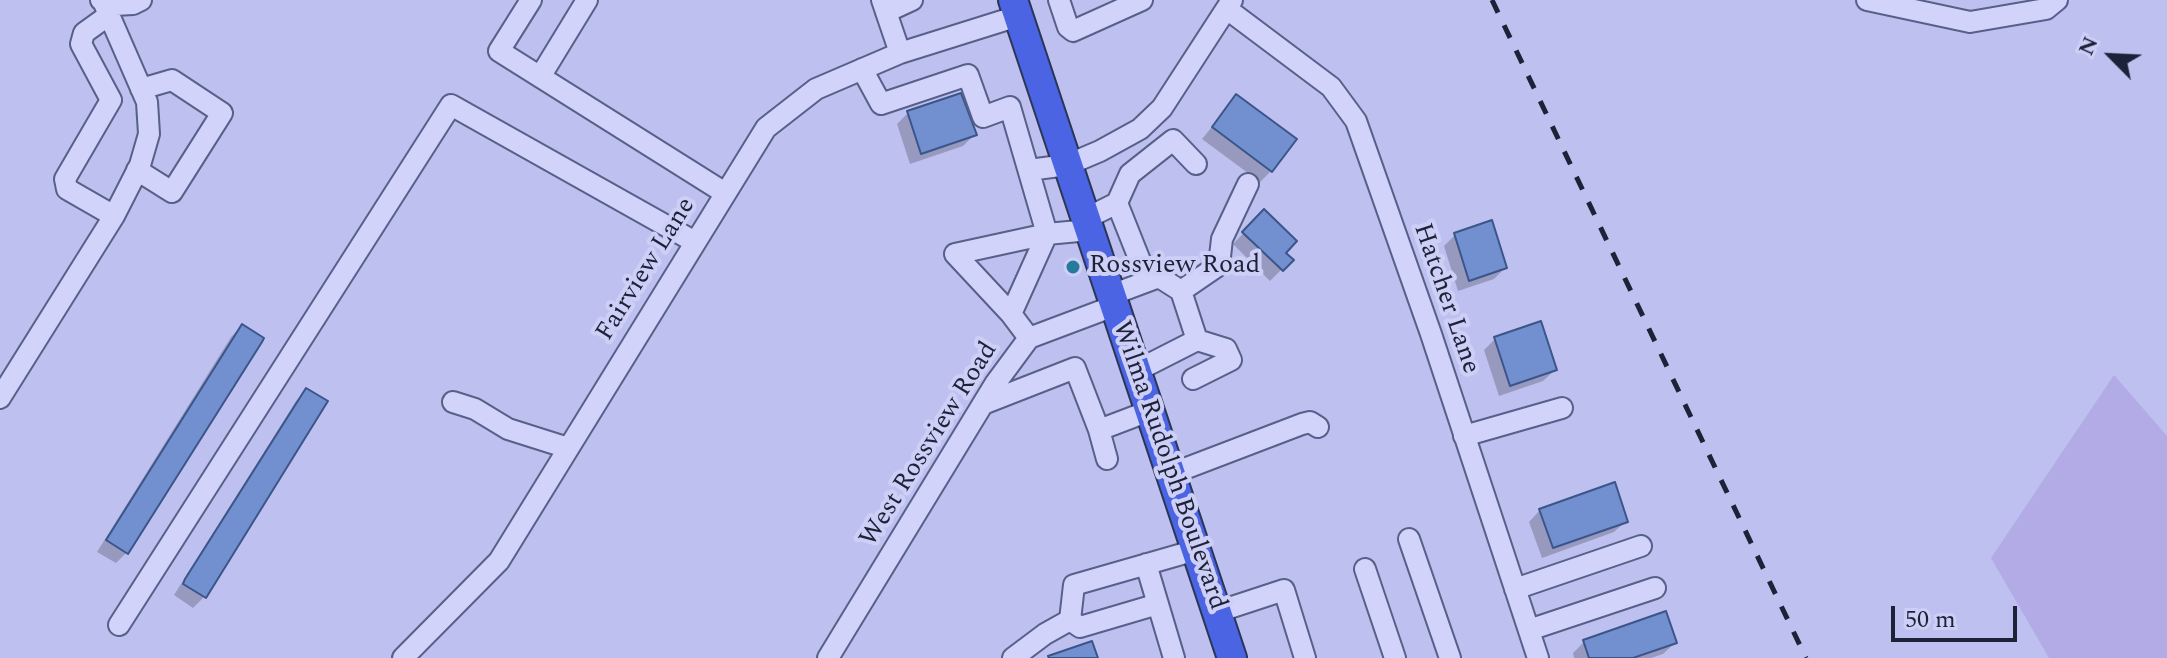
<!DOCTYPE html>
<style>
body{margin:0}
#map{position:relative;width:2167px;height:658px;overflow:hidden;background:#bec0ef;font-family:Spectral,serif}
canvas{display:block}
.north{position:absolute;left:2071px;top:16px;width:80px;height:80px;-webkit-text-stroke:6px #cecff7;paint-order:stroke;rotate:294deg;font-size:22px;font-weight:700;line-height:32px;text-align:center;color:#1c2237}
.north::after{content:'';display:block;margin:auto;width:28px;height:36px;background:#1c2237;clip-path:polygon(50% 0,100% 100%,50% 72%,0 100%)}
.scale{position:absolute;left:1891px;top:606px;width:126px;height:36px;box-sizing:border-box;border:4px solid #1c2237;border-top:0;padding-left:10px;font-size:24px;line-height:28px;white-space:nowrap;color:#1c2237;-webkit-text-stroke:6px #cecff7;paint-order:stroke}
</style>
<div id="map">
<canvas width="2167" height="658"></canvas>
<div class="north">N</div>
<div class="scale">50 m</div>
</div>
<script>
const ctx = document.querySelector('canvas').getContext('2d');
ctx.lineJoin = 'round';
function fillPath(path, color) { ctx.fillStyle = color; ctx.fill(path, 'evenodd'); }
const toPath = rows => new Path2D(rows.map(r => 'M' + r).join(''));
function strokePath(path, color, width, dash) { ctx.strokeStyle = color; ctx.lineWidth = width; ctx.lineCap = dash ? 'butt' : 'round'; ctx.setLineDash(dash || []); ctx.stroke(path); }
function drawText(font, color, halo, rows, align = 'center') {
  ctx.font = font + ' Spectral,serif'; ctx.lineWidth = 8; ctx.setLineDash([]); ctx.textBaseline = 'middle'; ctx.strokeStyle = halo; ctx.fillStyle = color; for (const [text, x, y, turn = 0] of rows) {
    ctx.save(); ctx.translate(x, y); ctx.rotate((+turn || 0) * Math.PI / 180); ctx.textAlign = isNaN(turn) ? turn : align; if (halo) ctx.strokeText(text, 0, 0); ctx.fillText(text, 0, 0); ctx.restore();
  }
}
const farmland = toPath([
 [2114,375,2167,436,2167,658,2049,658,1991,558]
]);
const shadow = toPath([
 [1237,96,1271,171,1260,182,1202,139],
 [908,113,974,135,963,146,910,164,897,124],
 [1264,212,1283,253,1291,260,1270,281,1233,244],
 [1455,235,1505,268,1494,279,1458,291,1444,246],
 [242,326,127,552,116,563,97,552,231,337],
 [1495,339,1555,370,1543,381,1499,396,1484,350],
 [307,390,204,597,193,608,174,595,296,401],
 [1540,510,1626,521,1614,532,1542,558,1529,522],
 [1584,642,1675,643,1663,654,1651,658,1574,658,1573,653]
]);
const building = toPath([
 [961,93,977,135,921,154,907,111,961,93],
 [1236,94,1297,139,1272,172,1212,127,1236,94],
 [1264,209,1297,241,1286,253,1294,260,1283,271,1242,232,1264,209],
 [1492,220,1507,268,1469,281,1454,233,1492,220],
 [1541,321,1557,370,1510,386,1494,337,1541,321],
 [242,324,264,338,262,342,128,554,106,540,242,324],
 [306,388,328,401,206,598,183,584,185,579,306,388],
 [1615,482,1628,522,1553,548,1539,509,1615,482],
 [1666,611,1677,643,1633,658,1589,658,1583,640,1666,611],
 [1092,641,1098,658,1049,658,1048,656,1092,641]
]);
const minor = toPath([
 [101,0,115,5,133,4,141,0],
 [531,0,499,51,725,193],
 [882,0,900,53],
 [1059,0,1068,27,1073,31,1142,0],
 [1867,0,1970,22,2046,9,2057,0],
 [1227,9,1331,87,1356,121,1431,334,1538,658],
 [886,12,912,0],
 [109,15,84,33,81,44,111,100,65,179,67,189,114,216],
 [862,69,881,104,968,75,983,117,1010,107,1047,234,955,254,1011,314,1029,338],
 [540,77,587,0],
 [137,170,172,192,222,113,172,80,141,89],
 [1029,170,1067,165,1100,151,1140,129,1162,108,1232,0],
 [1117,203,1130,174,1173,140,1196,164],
 [1085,219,1117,203,1148,281],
 [1181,291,1219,265,1222,239,1248,184],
 [1111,295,1159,277,1181,291,1197,340,1136,371],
 [1011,314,1047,234,1089,230],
 [1193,379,1231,360,1226,349,1197,340],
 [0,398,114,216,140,165,149,134,147,102,103,1],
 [453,402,475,409,508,429,568,448],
 [983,404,1075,368,1099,430,1149,411],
 [1099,430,1107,459],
 [1464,436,1562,408],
 [1171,474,1302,424,1310,422,1318,427],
 [1409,539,1450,658],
 [1146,564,1174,658],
 [1365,569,1395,658],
 [1515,589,1641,546],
 [1217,612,1284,590,1305,658],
 [1070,620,1074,585,1196,550],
 [1070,620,1080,627,1158,604],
 [119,625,451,105,695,242],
 [1529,630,1655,588],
 [403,658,499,561,766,128,816,89,900,53,1018,16],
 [828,658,995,384,1029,338,1114,306],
 [1013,658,1045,634,1070,620]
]);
const highway = toPath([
 [1013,0,1232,658]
]);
const rail = toPath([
 [1492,0,1806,658]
]);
const markers = [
 [1073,267,8,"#247b9a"]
];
const poiNames = [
 ["Rossview Road",1089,267]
];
const streetNames = [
 ["Fairview Lane",647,270,-58],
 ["Hatcher Lane",1445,299,71],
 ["West Rossview Road",930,445,-58],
 ["Wilma Rudolph Boulevard",1168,466,71]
];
fillPath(farmland, '#b2abe5');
fillPath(shadow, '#0003');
fillPath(building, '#7290cf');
strokePath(building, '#3b5589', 2);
strokePath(minor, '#566089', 24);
strokePath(highway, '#2b3656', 32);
strokePath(minor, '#d2d3fa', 20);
strokePath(highway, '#4a64e4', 28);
strokePath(rail, '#1c2237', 5, [14, 14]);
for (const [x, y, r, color] of markers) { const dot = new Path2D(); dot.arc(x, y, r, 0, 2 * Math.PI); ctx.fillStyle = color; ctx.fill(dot); strokePath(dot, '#cecff7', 3); }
drawText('26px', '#1c2237', '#cecff7', poiNames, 'left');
drawText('26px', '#1c2237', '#cecff7', streetNames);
</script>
